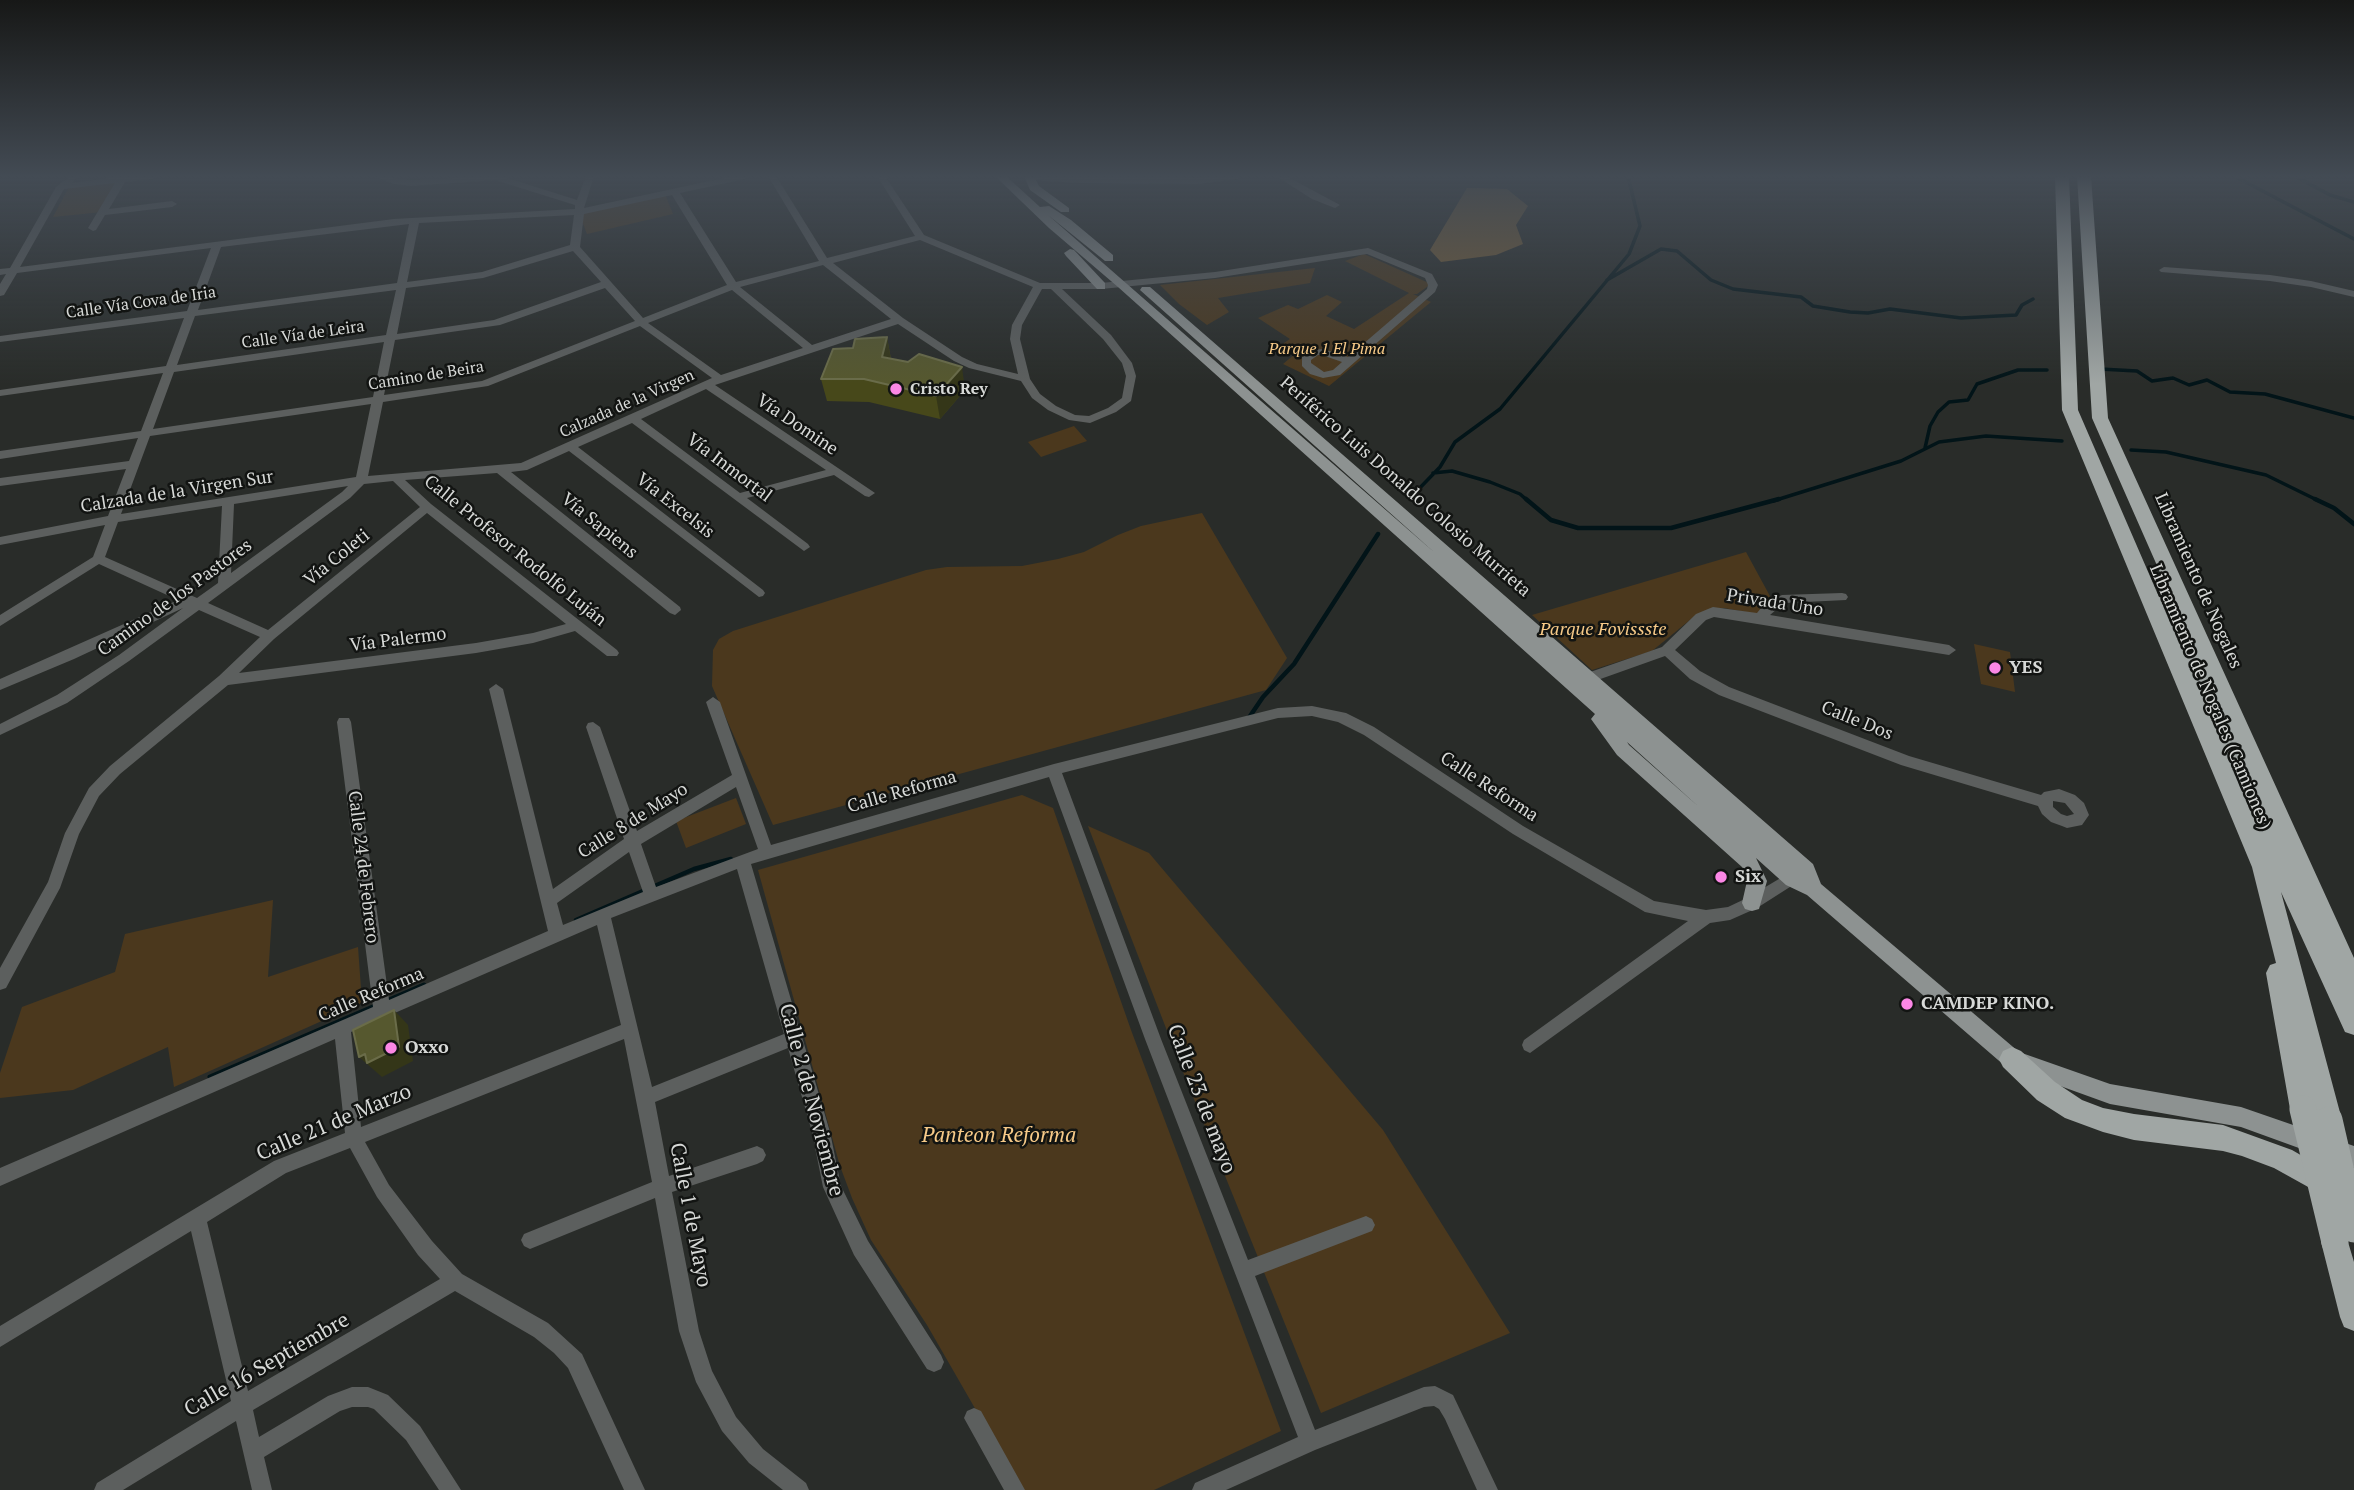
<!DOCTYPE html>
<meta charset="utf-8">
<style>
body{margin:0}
canvas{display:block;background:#292c29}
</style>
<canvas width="2354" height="1490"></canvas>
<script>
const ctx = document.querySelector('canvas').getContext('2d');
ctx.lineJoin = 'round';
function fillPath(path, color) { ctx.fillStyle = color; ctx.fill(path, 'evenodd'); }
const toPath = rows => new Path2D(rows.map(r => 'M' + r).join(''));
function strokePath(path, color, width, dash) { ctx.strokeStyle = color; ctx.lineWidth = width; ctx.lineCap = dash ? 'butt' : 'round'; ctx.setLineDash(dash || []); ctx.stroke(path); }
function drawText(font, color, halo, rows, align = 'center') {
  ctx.font = font + ' "PT Serif",serif'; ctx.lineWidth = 5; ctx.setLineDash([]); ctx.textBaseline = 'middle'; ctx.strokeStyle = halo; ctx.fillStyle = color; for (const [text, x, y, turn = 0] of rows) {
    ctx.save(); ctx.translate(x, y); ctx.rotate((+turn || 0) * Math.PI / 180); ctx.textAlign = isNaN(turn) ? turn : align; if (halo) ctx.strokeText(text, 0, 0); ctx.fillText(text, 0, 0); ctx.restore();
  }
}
const green = toPath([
 [119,181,102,212,53,217,69,187],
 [665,194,673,214,587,234,579,213],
 [1364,254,1431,284,1417,294,1413,294,1431,302,1329,386,1283,364,1295,354,1278,347,1290,339,1258,318,1288,305,1298,309,1327,295,1342,302,1326,316,1354,329,1409,293,1345,261],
 [1315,268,1310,283,1218,298,1229,312,1207,325,1179,304,1160,285],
 [1074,426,1087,441,1041,457,1028,442],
 [1202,513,1287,658,1266,690,773,825,712,686,713,650,719,639,733,631,926,570,947,567,1022,566,1058,559,1084,552,1118,535,1141,526],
 [1746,552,1771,598,1757,614,1724,608,1696,615,1652,651,1592,670,1532,615],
 [1974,644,2010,652,2015,692,1981,684],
 [1022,795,1053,808,1131,1030,1281,1431,1154,1490,1022,1490,927,1325,871,1240,852,1198,840,1166,758,870],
 [736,798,746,824,686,848,676,821],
 [1088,826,1149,853,1383,1130,1510,1333,1321,1413,1181,1067],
 [273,900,268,977,358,947,362,1003,174,1087,168,1047,73,1090,0,1098,0,1073,22,1007,115,972,125,934]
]);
const forest = toPath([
 [1467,188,1507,189,1528,206,1516,225,1523,244,1496,255,1441,262,1430,250]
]);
const streamFar2 = toPath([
 [2234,176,2354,239],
 [2295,176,2330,195,2354,202],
 [1607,280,1661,249,1677,251,1711,280,1733,289,1801,297,1813,306,1850,312,1868,313,1890,309,1961,318,2016,315,2022,305,2033,299],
 [2100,369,2137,371,2152,381,2173,378,2189,385,2207,380,2230,392,2265,394,2354,418],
 [1925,448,1930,426,1938,412,1949,402,1968,400,1977,384,2018,370,2047,370],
 [2131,450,2166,452,2266,475,2319,501],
 [1433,473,1452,471,1490,482,1520,494,1528,501],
 [1414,494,1440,467,1455,442,1500,409,1629,254,1640,226,1628,176],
 [1773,501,1901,461,1939,442,1986,436,2062,441]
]);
const streamFar1 = toPath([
 [1526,499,1551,520,1578,528,1671,528,1779,499],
 [2315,499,2334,508,2354,524],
 [1248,719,1263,697,1294,664,1378,534],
 [576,920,694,869,731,859]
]);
const stream = toPath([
 [210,1077,424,985]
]);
const minor = toPath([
 [70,176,79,176,72,183,122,176,157,176,153,179,125,182,109,209,172,201,177,204,172,207,105,215,96,230,93,231,88,228,115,183,64,189,20,267,394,219,575,209,575,205,495,180,411,186,394,184,373,176,411,180,501,176,577,200,586,176,594,176,584,208,733,176,749,176,745,179,680,193,736,282,819,261,768,176,776,176,827,258,915,236,877,176,885,176,924,235,1040,283,1101,283,1215,272,1368,248,1432,274,1438,285,1435,292,1340,375,1323,378,1310,374,1302,366,1302,357,1312,350,1323,349,1348,357,1427,289,1428,285,1425,278,1367,254,1215,278,1101,289,1062,289,1111,335,1132,363,1136,376,1131,401,1116,412,1090,423,1069,420,1048,410,1032,398,1021,381,969,368,954,361,898,324,715,385,875,493,869,497,865,496,834,475,747,498,808,544,810,547,804,551,632,423,578,447,763,590,765,593,763,596,759,597,569,451,527,470,511,472,680,607,681,610,675,615,670,613,497,473,405,480,431,504,617,650,619,653,617,656,607,656,575,631,533,643,476,653,228,685,120,774,99,796,79,834,60,888,6,988,0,990,0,968,48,882,65,833,89,788,110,766,219,676,260,637,199,610,129,661,67,703,0,735,0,724,57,695,119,655,183,608,74,659,0,690,0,679,178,600,99,564,0,626,0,615,93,557,105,525,0,545,0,537,108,516,126,469,0,486,0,478,129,461,138,438,0,459,0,451,141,431,163,373,0,396,0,390,166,366,184,318,0,342,0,336,187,311,211,248,17,273,4,295,0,296,0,284,6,274,0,275,0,269,10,268,56,187,70,176],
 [672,195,727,285,643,318,580,247,584,214,672,195],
 [574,215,570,245,482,272,407,282,419,223,574,215],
 [409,224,397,283,198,310,221,247,409,224],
 [920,240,1033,287,1012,325,1010,339,1018,374,977,364,962,357,903,318,833,263,920,240],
 [573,251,601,282,494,320,397,334,406,288,483,278,573,251],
 [823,265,891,319,812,345,740,287,823,265],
 [605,288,635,321,482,381,384,395,395,340,500,325,605,288],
 [1042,289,1051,289,1103,339,1122,363,1126,376,1122,398,1108,408,1089,416,1075,415,1056,406,1040,394,1030,379,1020,339,1022,325,1042,289],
 [396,290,386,335,177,365,195,316,396,290],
 [732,290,803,348,721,375,648,323,732,290],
 [640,326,712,378,521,463,368,476,383,402,488,386,640,326],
 [384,342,373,397,153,429,174,372,384,342],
 [1318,355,1322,355,1342,362,1333,370,1324,372,1311,363,1311,360,1318,355],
 [706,389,826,470,740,493,641,419,706,389],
 [371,404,356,477,121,514,150,436,371,404],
 [393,481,420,507,268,630,208,603,350,498,364,484,393,481],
 [348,486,342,492,231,573,234,504,348,486],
 [222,506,218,583,197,598,105,557,118,522,222,506],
 [427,513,566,624,533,633,476,643,239,673,274,639,427,513],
 [1025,176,1197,178,1242,176,1238,179,1197,184,1081,183,1029,180,1026,179,1025,176],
 [1276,176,1286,176,1340,205,1335,208,1312,199,1276,176],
 [2164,267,2270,275,2311,281,2354,291,2354,297,2311,287,2270,281,2161,272,2159,270,2164,267],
 [1842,593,1846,594,1848,597,1846,600,1784,603,1770,615,1949,645,1956,650,1949,655,1714,617,1706,620,1675,650,1700,671,1729,687,1909,756,2041,795,2044,792,2059,789,2075,795,2084,803,2089,815,2082,825,2067,828,2062,826,2051,822,2042,814,2038,806,1901,765,1719,695,1690,679,1665,656,1578,687,1571,682,1573,678,1662,647,1696,614,1708,609,1713,607,1757,613,1765,603,1782,595,1842,593],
 [2053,801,2065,803,2074,814,2067,816,2061,814,2053,807,2053,801],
 [496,684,503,689,553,889,624,839,586,727,588,723,593,722,600,727,637,831,732,775,706,702,713,697,720,702,771,845,1054,764,1278,708,1312,706,1346,713,1374,727,1523,826,1654,901,1706,910,1728,907,1747,898,1794,870,1799,868,1804,870,1807,874,1804,878,1757,908,1730,920,1710,923,1530,1053,1524,1050,1522,1045,1524,1040,1688,921,1645,912,1513,834,1364,735,1338,722,1312,716,1278,718,1062,773,1161,1039,1248,1260,1366,1216,1372,1219,1375,1225,1372,1231,1255,1276,1315,1430,1424,1387,1435,1386,1453,1395,1498,1490,1477,1490,1445,1419,1439,1409,1434,1406,1424,1407,1315,1450,1226,1490,1192,1490,1195,1483,1298,1437,1145,1039,1049,777,751,864,830,1132,841,1186,868,1241,941,1355,944,1362,941,1369,934,1372,927,1369,854,1255,823,1187,812,1132,788,1048,655,1102,669,1176,757,1146,763,1149,766,1155,763,1161,757,1164,672,1192,699,1331,712,1371,736,1417,763,1449,806,1483,809,1490,783,1490,749,1463,722,1431,696,1382,679,1331,655,1198,530,1249,524,1246,521,1240,524,1234,652,1182,624,1039,365,1142,389,1185,432,1241,462,1274,548,1323,582,1354,645,1490,624,1490,568,1368,554,1353,534,1337,455,1291,253,1410,259,1437,328,1396,352,1387,368,1387,388,1395,420,1426,461,1490,439,1490,406,1440,374,1409,368,1407,352,1407,340,1411,264,1457,272,1490,252,1490,236,1421,123,1490,94,1490,97,1483,231,1401,191,1231,0,1347,0,1326,274,1161,345,1133,335,1039,0,1186,0,1168,373,1007,337,722,339,718,349,718,351,722,389,1000,548,931,489,689,496,684],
 [736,787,758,849,656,887,641,844,736,787],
 [629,852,643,892,563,925,557,903,629,852],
 [737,869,784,1034,652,1087,611,918,737,869],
 [597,925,621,1025,361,1127,351,1032,597,925],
 [350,1148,377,1197,418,1255,440,1279,248,1391,207,1222,286,1173,350,1148],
 [974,1408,981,1411,1025,1490,1004,1490,964,1418,967,1411,974,1408]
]);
const major = toPath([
 [995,176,1006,176,1040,207,1049,206,1071,220,1113,255,1113,261,1105,261,1048,215,1435,553,1140,290,1142,287,1150,287,1813,864,1821,884,2019,1052,2110,1084,2241,1107,2354,1146,2354,1168,2241,1127,2110,1104,2005,1066,1807,895,1786,885,1756,858,1767,881,1759,909,1752,911,1745,909,1742,903,1747,881,1742,867,1617,755,1591,719,1595,714,1118,287,1049,228,995,176],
 [1627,742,1699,807,1629,745,1627,742],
 [1024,176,1034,176,1039,186,1069,208,1069,212,1061,212,1030,190,1024,176],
 [1070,249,1074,250,1105,283,1105,289,1097,289,1066,256,1064,253,1070,249]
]);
const highway = toPath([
 [2055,176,2069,176,2078,410,2159,597,2170,595,2092,418,2077,176,2091,176,2108,418,2354,958,2354,1035,2345,1032,2281,892,2342,1120,2338,1129,2329,1132,2320,1129,2314,1113,2312,1118,2303,1121,2294,1118,2290,1109,2266,973,2270,965,2276,963,2252,867,2062,410,2055,176],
 [2012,1047,2021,1051,2055,1082,2082,1100,2103,1108,2134,1114,2223,1125,2292,1150,2337,1176,2341,1185,2337,1194,2328,1198,2274,1168,2242,1156,2223,1151,2134,1140,2103,1132,2065,1118,2037,1100,2003,1067,1999,1059,2003,1051,2012,1047],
 [2335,1228,2345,1232,2354,1262,2354,1331,2344,1327,2340,1317,2321,1242,2325,1232,2335,1228]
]);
const highwayBridge = toPath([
 [2303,1109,2335,1242],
 [2329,1120,2354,1229]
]);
const wall = toPath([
 [887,337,891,359,965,390,940,419,869,402,827,401,821,379]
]);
const shadedWall = toPath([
 [887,337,891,360,882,357],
 [962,367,965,390,940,419,936,396],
 [394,1010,408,1025,413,1061,382,1077,359,1057]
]);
const building = toPath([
 [887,337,882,357,908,362,919,354,962,367,936,396,864,379,821,379,833,349,853,348,855,339,887,337],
 [394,1010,399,1047,367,1063,365,1054,359,1057,353,1030,394,1010]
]);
const markers = [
 [896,389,7,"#fb87e5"],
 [1995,668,7,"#fb87e5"],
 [1721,877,7,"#fb87e5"],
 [1907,1004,7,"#fb87e5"],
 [391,1048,7,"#fb87e5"]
];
const farStreetnames = [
 ["Calle Vía Cova de Iria",141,303,-8],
 ["Calle Vía de Leira",303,335,-8],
 ["Camino de Beira",426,376,-9],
 ["Calzada de la Virgen",627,404,-24]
];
const farParknames = [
 ["Parque 1 El Pima",1327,349]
];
const farPoinames = [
 ["Cristo Rey",910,389]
];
const streetNames = [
 ["Vía Domine",797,425,34],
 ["Vía Inmortal",729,468,37],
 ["Periférico Luis Donaldo Colosio Murrieta",1405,487,41],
 ["Calzada de la Virgen Sur",177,492,-9],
 ["Vía Excelsis",675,506,38],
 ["Vía Sapiens",599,526,39],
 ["Calle Profesor Rodolfo Luján",515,551,39],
 ["Vía Coleti",337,558,-39],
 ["Libramiento de Nogales",2198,581,66],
 ["Camino de los Pastores",175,598,-36],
 ["Privada Uno",1775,603,9],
 ["Vía Palermo",398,640,-7],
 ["Libramiento de Nogales (Camiones)",2210,697,67],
 ["Calle Dos",1857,721,22],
 ["Calle Reforma",1489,787,33],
 ["Calle Reforma",902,792,-16],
 ["Calle 8 de Mayo",633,821,-32],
 ["Calle 24 de Febrero",363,867,83],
 ["Calle Reforma",371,995,-23]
];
const parkNames = [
 ["Parque Fovissste",1603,630]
];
const poiNames = [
 ["YES",2009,668],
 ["Six",1735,877],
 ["CAMDEP KINO.",1921,1004],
 ["Oxxo",405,1048]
];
const nearStreetnames = [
 ["Calle 23 de mayo",1201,1099,69],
 ["Calle 2 de Noviembre",811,1100,75],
 ["Calle 21 de Marzo",334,1123,-23],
 ["Calle 1 de Mayo",690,1215,79],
 ["Calle 16 Septiembre",267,1365,-30]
];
const nearParknames = [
 ["Panteon Reforma",999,1136]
];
fillPath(green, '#4b381d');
fillPath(forest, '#7a5f36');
strokePath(streamFar2, '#021418', 3.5);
strokePath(streamFar1, '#021418', 4.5);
strokePath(stream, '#021418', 5);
fillPath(minor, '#5c5f5e');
fillPath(major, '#8d9291');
fillPath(highway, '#a0a6a4');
strokePath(highwayBridge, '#a0a6a4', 27);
fillPath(wall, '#47481a');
fillPath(shadedWall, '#343618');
fillPath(building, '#56582f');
strokePath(building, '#6a6c49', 2);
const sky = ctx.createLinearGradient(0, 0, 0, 384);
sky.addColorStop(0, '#171817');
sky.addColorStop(0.46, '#434b54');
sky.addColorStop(1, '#434b5400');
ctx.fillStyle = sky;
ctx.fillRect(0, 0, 2354, 384);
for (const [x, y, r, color] of markers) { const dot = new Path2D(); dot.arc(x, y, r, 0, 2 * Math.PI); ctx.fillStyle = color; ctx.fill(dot); strokePath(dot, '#121412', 2.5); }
drawText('16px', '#d7d9d7', '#121412', farStreetnames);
drawText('italic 16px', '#f7ca88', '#121412', farParknames);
drawText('bold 16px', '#d7d9d7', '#121412', farPoinames, 'left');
drawText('18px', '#d7d9d7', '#121412', streetNames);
drawText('italic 18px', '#f7ca88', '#121412', parkNames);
drawText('bold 18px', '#d7d9d7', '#121412', poiNames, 'left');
drawText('21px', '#d7d9d7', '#121412', nearStreetnames);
drawText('italic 21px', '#f7ca88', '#121412', nearParknames);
</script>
